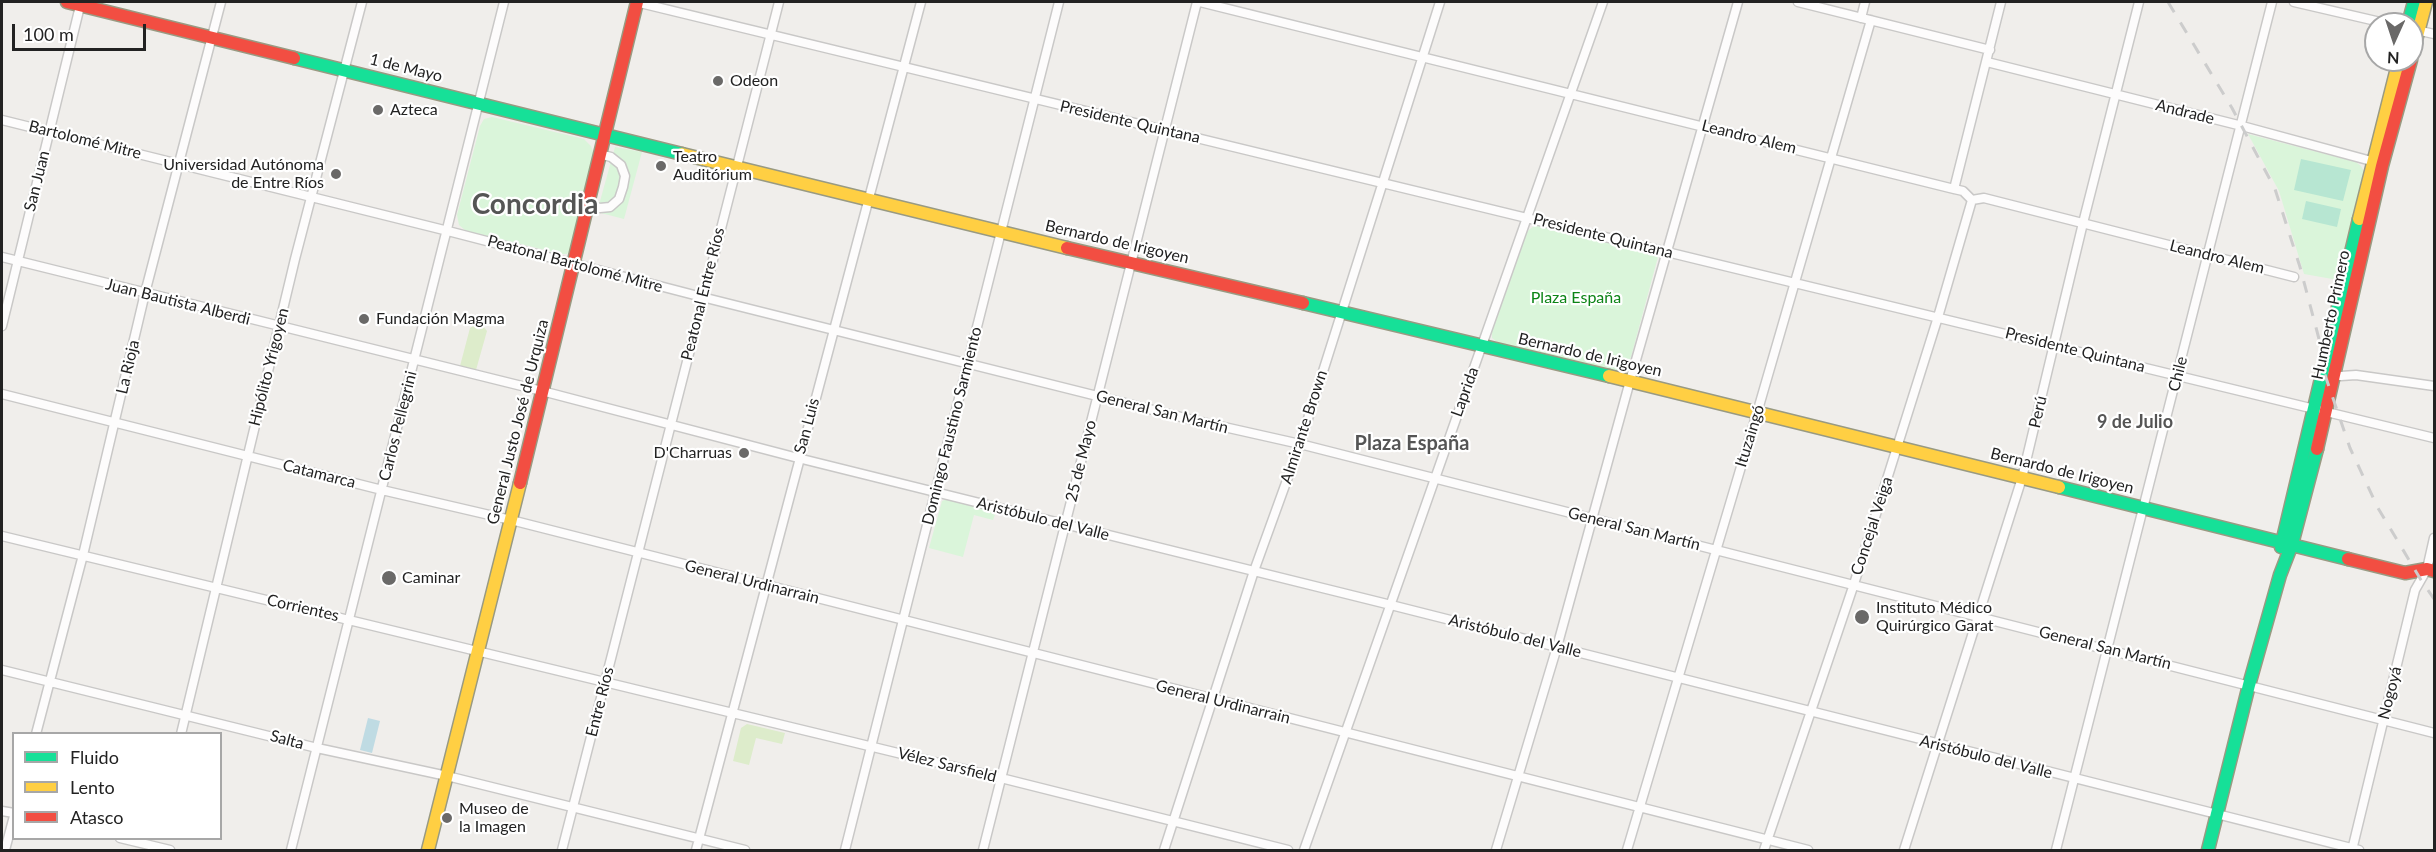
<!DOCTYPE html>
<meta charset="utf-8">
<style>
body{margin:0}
#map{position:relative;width:2436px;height:852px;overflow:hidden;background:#f0eeeb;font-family:Lato,sans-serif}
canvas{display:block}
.frame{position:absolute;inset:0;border:3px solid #222;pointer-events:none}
.legend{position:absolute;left:12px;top:732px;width:210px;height:108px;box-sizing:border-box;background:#fff;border:2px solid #a7a7a7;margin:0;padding:8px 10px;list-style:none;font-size:18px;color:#222}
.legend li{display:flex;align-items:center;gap:12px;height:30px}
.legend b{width:30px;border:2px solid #a7a7a7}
.north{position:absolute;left:2364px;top:12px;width:60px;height:60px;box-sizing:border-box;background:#fff;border:2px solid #a7a7a7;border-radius:50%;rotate:183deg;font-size:16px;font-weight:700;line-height:24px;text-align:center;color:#222}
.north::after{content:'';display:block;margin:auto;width:21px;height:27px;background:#6a6968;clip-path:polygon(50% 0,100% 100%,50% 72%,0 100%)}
.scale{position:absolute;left:12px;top:24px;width:134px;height:27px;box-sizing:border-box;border:3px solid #222;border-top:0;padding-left:8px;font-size:18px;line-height:21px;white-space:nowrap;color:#222;-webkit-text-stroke:4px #fff;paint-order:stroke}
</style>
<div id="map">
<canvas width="2436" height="852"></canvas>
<div class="frame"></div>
<ul class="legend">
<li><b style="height:8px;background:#16e098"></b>Fluido</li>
<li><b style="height:8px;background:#ffcf43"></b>Lento</li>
<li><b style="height:8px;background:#f24e42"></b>Atasco</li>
</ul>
<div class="north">N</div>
<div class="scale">100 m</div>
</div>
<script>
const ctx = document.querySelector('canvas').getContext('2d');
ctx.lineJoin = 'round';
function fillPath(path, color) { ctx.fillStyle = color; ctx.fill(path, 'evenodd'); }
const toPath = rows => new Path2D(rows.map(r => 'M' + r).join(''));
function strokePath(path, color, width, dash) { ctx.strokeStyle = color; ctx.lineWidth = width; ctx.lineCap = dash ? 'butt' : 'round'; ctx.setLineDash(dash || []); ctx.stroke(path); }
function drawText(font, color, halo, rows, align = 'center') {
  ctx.font = font + ' Lato,sans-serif'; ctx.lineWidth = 4.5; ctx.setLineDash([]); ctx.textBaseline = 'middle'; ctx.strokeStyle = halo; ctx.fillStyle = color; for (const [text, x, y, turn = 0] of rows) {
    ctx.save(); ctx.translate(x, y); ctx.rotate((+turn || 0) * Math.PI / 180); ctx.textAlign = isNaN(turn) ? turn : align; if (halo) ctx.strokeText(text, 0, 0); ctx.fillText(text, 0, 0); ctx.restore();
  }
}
const grass = toPath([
 [475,325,483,326,487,331,476,370,460,366,470,328],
 [747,724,785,733,782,744,756,738,749,765,733,761,741,728]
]);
const park = toPath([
 [492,117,584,139,591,146,594,154,570,250,567,254,562,254,466,231,459,225,457,215,480,126,484,119],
 [2248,134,2356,162,2361,166,2365,173,2338,280,2304,274,2279,191],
 [615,147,642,152,624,219,597,212],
 [1534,226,1554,227,1650,250,1658,257,1631,357,1622,369,1610,372,1501,345,1492,338,1492,326,1525,233],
 [947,499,996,512,993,520,974,515,963,557,929,548,942,501]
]);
const pitch = toPath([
 [2301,159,2351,170,2343,201,2294,190],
 [2306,201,2341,209,2337,227,2302,219]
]);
const water = toPath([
 [368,718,380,721,372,753,360,750]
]);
const street = toPath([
 [636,2,2434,438],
 [1200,2,1954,189,1963,191,1972,200,1984,198,2294,277],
 [1798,2,1990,50],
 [2294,2,2389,24],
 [1861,18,1865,2],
 [2412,29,2434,34],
 [1987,62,2242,126,2375,162],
 [2,120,448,231,702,297,1193,420,1300,444,2434,733],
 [1954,189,2001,2],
 [587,205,600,208,610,207,619,199,623,187,625,176,621,165,611,157,599,154],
 [2,257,542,391,798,458,1391,605,2359,850],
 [2,326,81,2],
 [2331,374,2341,376,2356,375,2434,386],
 [2,394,382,490,511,520,1808,850],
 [2,536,1001,778,1288,850],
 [2,670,317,748,447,776,745,850],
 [36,734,83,555,145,293,221,2],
 [181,734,295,259,362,2],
 [2,811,14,813],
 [120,838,170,850],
 [5,850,14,816],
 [291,850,504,2],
 [562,850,779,2],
 [696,850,921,2],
 [845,850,1059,2],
 [983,850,1197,2],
 [1164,850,1254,571,1300,444,1440,2],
 [1304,850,1603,2],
 [1496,850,1557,647,1630,381,1738,2],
 [1627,850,1757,413,1871,20],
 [1764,850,1854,584,1938,317,1972,200],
 [1904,850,2022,478,2083,223,2139,2],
 [2056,850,2272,2],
 [2352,850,2415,590,2427,569,2434,538]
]);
const fast = toPath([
 [2408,24,2414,2],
 [294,58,682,154],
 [1303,303,1609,376],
 [2059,487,2348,559],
 [2281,547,2359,219],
 [2208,850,2249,685,2280,575,2292,544,2317,449]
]);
const slow = toPath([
 [2412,55,2426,2],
 [682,154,1067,248],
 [2359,219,2399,60],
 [1609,376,2059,487],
 [428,850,520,483]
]);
const jam = toPath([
 [67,2,294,58],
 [1067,248,1303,303],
 [2317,449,2382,166,2411,60],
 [520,483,637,2],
 [2348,559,2405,573,2427,569,2434,571]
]);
const rail = toPath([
 [2168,2,2232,108,2275,189,2300,267,2319,339,2324,372,2350,448,2378,508,2421,580,2434,599]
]);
const markers = [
 [718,81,6,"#6a6968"],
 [378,110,6,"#6a6968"],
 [661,166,6,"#6a6968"],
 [336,174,6,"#6a6968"],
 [364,319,6,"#6a6968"],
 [744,453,6,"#6a6968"],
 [389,578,8,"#6a6968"],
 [1862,617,8,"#6a6968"],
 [447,818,6,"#6a6968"]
];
const streetNames = [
 ["1 de Mayo",406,68,14],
 ["Andrade",2185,112,14],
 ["Presidente Quintana",1130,122,13],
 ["Leandro Alem",1749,137,14],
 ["Bartolomé Mitre",85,140,14],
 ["San Juan",37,181,-76],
 ["Presidente Quintana",1603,236,14],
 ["Bernardo de Irigoyen",1117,242,13],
 ["Leandro Alem",2217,257,14],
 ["Peatonal Bartolomé Mitre",575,264,15],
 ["Peatonal Entre Ríos",703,294,-76],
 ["Juan Bautista Alberdi",178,302,14],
 ["Humberto Primero",2331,315,-78],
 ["Presidente Quintana",2075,350,14],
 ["Bernardo de Irigoyen",1590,355,13],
 ["La Rioja",128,367,-77],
 ["Hipólito Yrigoyen",269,367,-76],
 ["Chile",2178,374,-76],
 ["Laprida",1465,392,-70],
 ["General San Martín",1162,412,14],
 ["Perú",2038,412,-77],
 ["General Justo José de Urquiza",518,422,-76],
 ["Carlos Pellegrini",398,426,-76],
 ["San Luis",807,426,-75],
 ["Domingo Faustino Sarmiento",952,426,-76],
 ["Almirante Brown",1304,427,-72],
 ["Ituzaingó",1750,436,-73],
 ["25 de Mayo",1081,461,-76],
 ["Bernardo de Irigoyen",2062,471,14],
 ["Catamarca",319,474,14],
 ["Aristóbulo del Valle",1043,519,14],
 ["Concejal Veiga",1872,526,-72],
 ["General San Martín",1634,529,14],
 ["General Urdinarrain",752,582,14],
 ["Corrientes",303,608,13],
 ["Aristóbulo del Valle",1515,636,14],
 ["General San Martín",2105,648,14],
 ["Nogoyá",2390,693,-76],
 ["Entre Ríos",600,702,-76],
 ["General Urdinarrain",1223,702,14],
 ["Salta",287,740,15],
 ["Aristóbulo del Valle",1986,757,14],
 ["Vélez Sarsfield",947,765,14]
];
const poiNames = [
 ["Odeon",730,81],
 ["Azteca",390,110],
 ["Teatro",673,157],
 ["Auditórium",673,175],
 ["Universidad Autónoma",324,165,"right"],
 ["de Entre Ríos",324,183,"right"],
 ["Fundación Magma",376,319],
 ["D'Charruas",732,453,"right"],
 ["Caminar",402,578],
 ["Instituto Médico",1876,608],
 ["Quirúrgico Garat",1876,626],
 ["Museo de",459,809],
 ["la Imagen",459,827]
];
const parkNames = [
 ["Plaza España",1576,298]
];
const neighbourhoodNames = [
 ["9 de Julio",2135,422]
];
const quarterNames = [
 ["Plaza España",1412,444]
];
const townNames = [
 ["Concordia",535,205]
];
fillPath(grass, '#ddeccb');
fillPath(park, '#daf5da');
fillPath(pitch, '#b7e6d2');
fillPath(water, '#bfdbe3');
strokePath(street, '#c9c8c7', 11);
strokePath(fast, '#999a82', 15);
strokePath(slow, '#999a82', 15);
strokePath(jam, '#999a82', 15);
strokePath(street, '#fdfcfc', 8);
strokePath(fast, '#16e098', 12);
strokePath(slow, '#ffcf43', 12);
strokePath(jam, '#f24e42', 12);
strokePath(rail, '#ccc', 3, [12, 12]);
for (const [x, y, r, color] of markers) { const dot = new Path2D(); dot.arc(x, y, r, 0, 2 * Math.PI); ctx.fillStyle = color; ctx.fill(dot); strokePath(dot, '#fff', 2); }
drawText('16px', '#222', '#fff', streetNames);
drawText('16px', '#222', '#fff', poiNames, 'left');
drawText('16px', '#0c8416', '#fff', parkNames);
drawText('bold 18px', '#555', '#fff', neighbourhoodNames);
drawText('bold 20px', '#555', '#fff', quarterNames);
drawText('bold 28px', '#555', '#fff', townNames);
</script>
